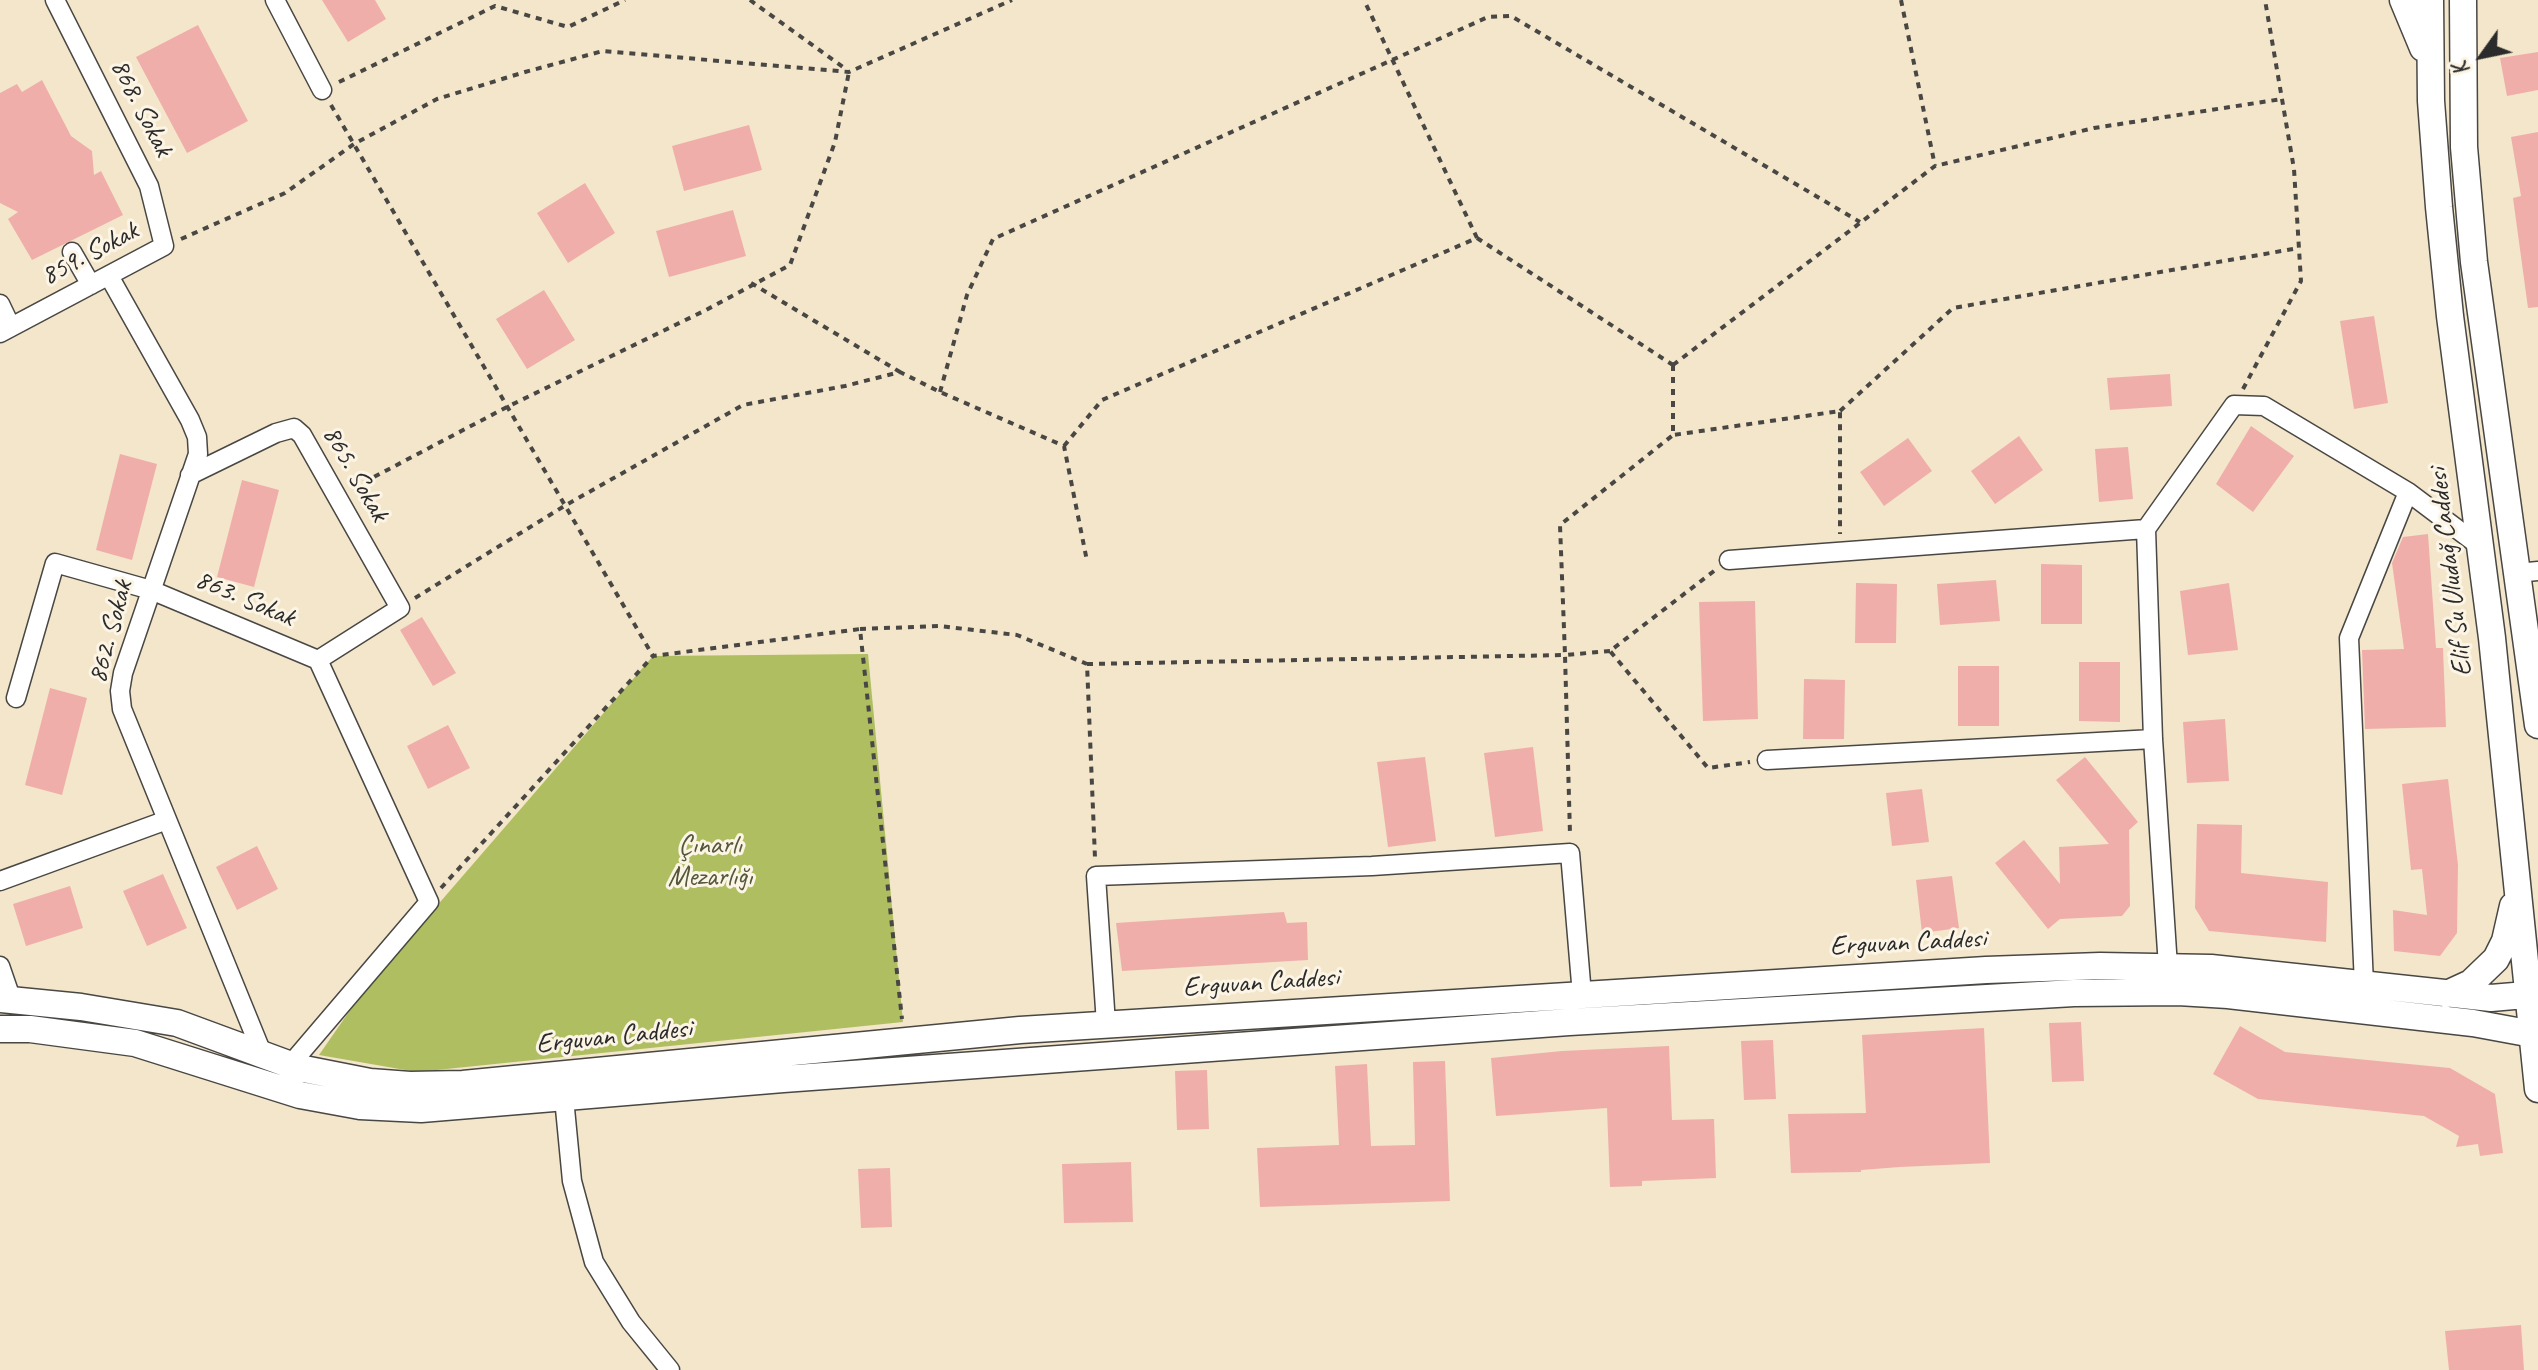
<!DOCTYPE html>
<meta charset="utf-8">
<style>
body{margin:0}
#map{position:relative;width:2538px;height:1370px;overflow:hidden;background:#f3e6cb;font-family:Caveat,sans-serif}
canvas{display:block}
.north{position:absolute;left:2442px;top:16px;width:80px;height:80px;-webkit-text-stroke:6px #fcf5e5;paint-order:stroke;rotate:237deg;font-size:22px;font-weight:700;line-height:32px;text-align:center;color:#2b2b2b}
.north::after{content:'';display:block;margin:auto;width:28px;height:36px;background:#2b2b2b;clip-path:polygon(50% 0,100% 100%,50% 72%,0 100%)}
</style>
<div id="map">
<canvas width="2538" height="1370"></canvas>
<div class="north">K</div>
</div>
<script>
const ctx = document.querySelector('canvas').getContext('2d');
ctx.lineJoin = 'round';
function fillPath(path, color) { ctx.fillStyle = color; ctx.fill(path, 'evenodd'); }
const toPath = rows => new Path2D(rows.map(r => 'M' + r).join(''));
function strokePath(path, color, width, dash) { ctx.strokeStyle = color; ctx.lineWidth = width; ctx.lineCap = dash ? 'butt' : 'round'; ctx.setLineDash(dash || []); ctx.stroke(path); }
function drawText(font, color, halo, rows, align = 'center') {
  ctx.font = font + ' Caveat,sans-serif'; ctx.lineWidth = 6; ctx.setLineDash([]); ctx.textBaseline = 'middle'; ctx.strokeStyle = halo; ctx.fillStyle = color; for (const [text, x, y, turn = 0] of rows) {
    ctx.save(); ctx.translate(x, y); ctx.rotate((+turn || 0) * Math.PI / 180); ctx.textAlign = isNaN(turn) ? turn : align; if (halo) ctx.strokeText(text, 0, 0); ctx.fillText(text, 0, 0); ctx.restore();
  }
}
const green = toPath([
 [868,654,903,1022,417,1072,319,1055,364,990,653,656]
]);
const building = toPath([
 [322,0,375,0,386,19,348,42],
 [198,25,248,121,187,153,136,57],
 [2538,52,2538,90,2507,96,2500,58],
 [42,80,71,136,92,151,94,175,101,171,123,215,32,260,8,219,18,212,0,203,0,93,17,84,22,92],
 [749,125,762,170,684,191,672,146],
 [2538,132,2538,307,2528,308,2513,198,2521,196,2511,137],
 [585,183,615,233,568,263,537,213],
 [733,210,746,256,669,277,656,231],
 [544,290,575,340,527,369,496,319],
 [2374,316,2388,403,2354,409,2340,321],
 [2170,374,2172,406,2110,410,2107,378],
 [2251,426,2294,456,2253,512,2216,484],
 [2019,436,2043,470,1995,504,1971,471],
 [1908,438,1932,471,1884,506,1860,472],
 [2128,447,2133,499,2099,502,2095,449],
 [120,454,157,464,132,560,96,550],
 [242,480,279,490,254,587,217,577],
 [2428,534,2436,648,2443,648,2446,727,2365,729,2362,650,2404,649,2392,563,2403,537],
 [2041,564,2082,565,2082,624,2041,624],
 [1996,580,2000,621,1940,625,1937,584],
 [1856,583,1897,584,1896,643,1855,643],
 [2229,583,2238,650,2188,655,2180,591],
 [1755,601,1758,719,1703,721,1699,602],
 [422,617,456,673,433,686,400,630],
 [2079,662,2120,662,2120,722,2079,721],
 [1958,666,1999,666,1999,726,1958,726],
 [1804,679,1845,680,1844,739,1803,739],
 [50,688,87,698,62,795,25,785],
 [2225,719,2229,781,2187,783,2183,722],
 [448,725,470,768,428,789,407,746],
 [1533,747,1543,831,1495,837,1484,753],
 [1425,757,1436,841,1388,847,1377,762],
 [2085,757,2138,822,2129,830,2130,906,2122,916,2060,919,2048,929,1995,863,2024,840,2060,884,2059,847,2109,844,2056,780],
 [2448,779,2458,865,2457,933,2440,956,2394,951,2393,910,2427,915,2422,869,2411,870,2402,784],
 [1922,789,1929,842,1892,846,1886,793],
 [2197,824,2242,825,2241,873,2328,882,2326,942,2209,931,2195,908],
 [257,846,278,889,237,910,216,867],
 [163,874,187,928,147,946,123,891],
 [1952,876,1959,928,1922,933,1916,880],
 [70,886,83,928,26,946,13,904],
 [1284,912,1287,923,1307,922,1308,960,1122,971,1116,923],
 [2081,1022,2084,1081,2052,1082,2049,1023],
 [2240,1026,2285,1052,2450,1068,2495,1094,2503,1153,2480,1156,2478,1144,2456,1147,2459,1136,2424,1116,2258,1099,2213,1074],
 [1984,1028,1990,1163,1900,1167,1861,1170,1861,1172,1791,1173,1788,1114,1866,1113,1862,1035],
 [1773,1040,1776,1099,1744,1100,1741,1041],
 [1669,1046,1672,1120,1714,1119,1716,1178,1642,1181,1642,1186,1610,1187,1607,1108,1496,1116,1491,1058,1562,1051],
 [1445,1061,1450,1201,1260,1207,1257,1148,1339,1145,1335,1066,1367,1064,1371,1146,1415,1145,1413,1062],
 [1207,1070,1209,1129,1177,1130,1175,1071],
 [1131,1162,1133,1222,1064,1223,1062,1164],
 [890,1168,892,1227,861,1228,858,1169],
 [2521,1325,2524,1370,2449,1370,2445,1331]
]);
const path = toPath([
 [750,0,847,70],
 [1901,0,1935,166],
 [339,82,495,6,568,27,625,0],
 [331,105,653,656],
 [1477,238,1673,365],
 [181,239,285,193,354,144,437,99,525,72,603,51,849,72,1012,0],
 [751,283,900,372],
 [1673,365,1935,166,2094,128,2282,99],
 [1673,365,1673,435,1840,411,1840,534],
 [2243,389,2301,281,2294,169,2265,0],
 [940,392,967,295,993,239,1488,17,1511,16,1860,222],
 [1840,411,1953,308,2299,248],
 [1064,446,1102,400,1477,238,1364,0],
 [353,488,507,407,706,310,790,265,835,142,849,72],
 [1714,571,1610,651,1708,768,1750,762],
 [415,598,566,505,743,405,845,386,900,372,940,392,1064,446,1087,561],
 [860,629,939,626,1017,635,1087,664,1095,858],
 [1610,651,1565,655,1560,525,1673,435],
 [1087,664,1565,655,1570,834],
 [441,888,653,656,860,629,902,1019]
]);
const street = toPath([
 [275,0,322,90],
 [72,252,91,285],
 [109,276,190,420,197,437,198,454,123,673,120,691,122,709,262,1053],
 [0,304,11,327],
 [0,333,164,246,149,186,55,0],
 [190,475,276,433,294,428,302,435,400,608,318,660],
 [1729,560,2146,529],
 [2517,573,2538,571],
 [16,698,55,563,151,590,318,660],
 [1767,760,2153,739],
 [0,881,167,820],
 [0,966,11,998],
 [2168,967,2153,739,2146,529,2234,405,2264,406,2408,492,2481,547],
 [2364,985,2349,638,2408,492],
 [1106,1024,1096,876,1372,866,1570,853,1582,995],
 [290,1065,429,902,318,660],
 [564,1098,572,1181,594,1262,631,1322,670,1370]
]);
const secondary = toPath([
 [2403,0,2423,48],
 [2430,0,2431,101,2439,207,2450,316,2492,638,2538,1089],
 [2463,0,2464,147,2474,262,2538,725],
 [2447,994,2471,983,2496,959,2505,941,2513,906],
 [0,999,81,1007,177,1023,299,1068,370,1082,410,1085,463,1084,1020,1030,1986,970,2100,966,2211,968,2491,998,2538,994],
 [0,1029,30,1029,135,1043,300,1095,360,1106,421,1109,783,1079,1569,1022,2074,993,2178,992,2228,995,2473,1023,2538,1035]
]);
const streetNames = [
 ["868. Sokak",141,108,63],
 ["859. Sokak",90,254,-28],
 ["865. Sokak",355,474,60],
 ["Elif Su Uludağ Caddesi",2451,572,-97],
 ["863. Sokak",245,599,23],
 ["862. Sokak",111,632,-75],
 ["Erguvan Caddesi",1908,943,-3],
 ["Erguvan Caddesi",1261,983,-4],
 ["Erguvan Caddesi",614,1037,-6]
];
const parkNames = [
 ["Çınarlı",710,846],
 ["Mezarlığı",710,878]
];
fillPath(green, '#afbe60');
fillPath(building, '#f0aeab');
strokePath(street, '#494743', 21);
strokePath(secondary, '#494743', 29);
strokePath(path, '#494743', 4, [6, 6]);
strokePath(street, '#fff', 18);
strokePath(secondary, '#fff', 26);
drawText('28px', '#2b2b2b', '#fcf5e5', streetNames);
drawText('28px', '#53573b', '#fcf5e5', parkNames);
</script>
